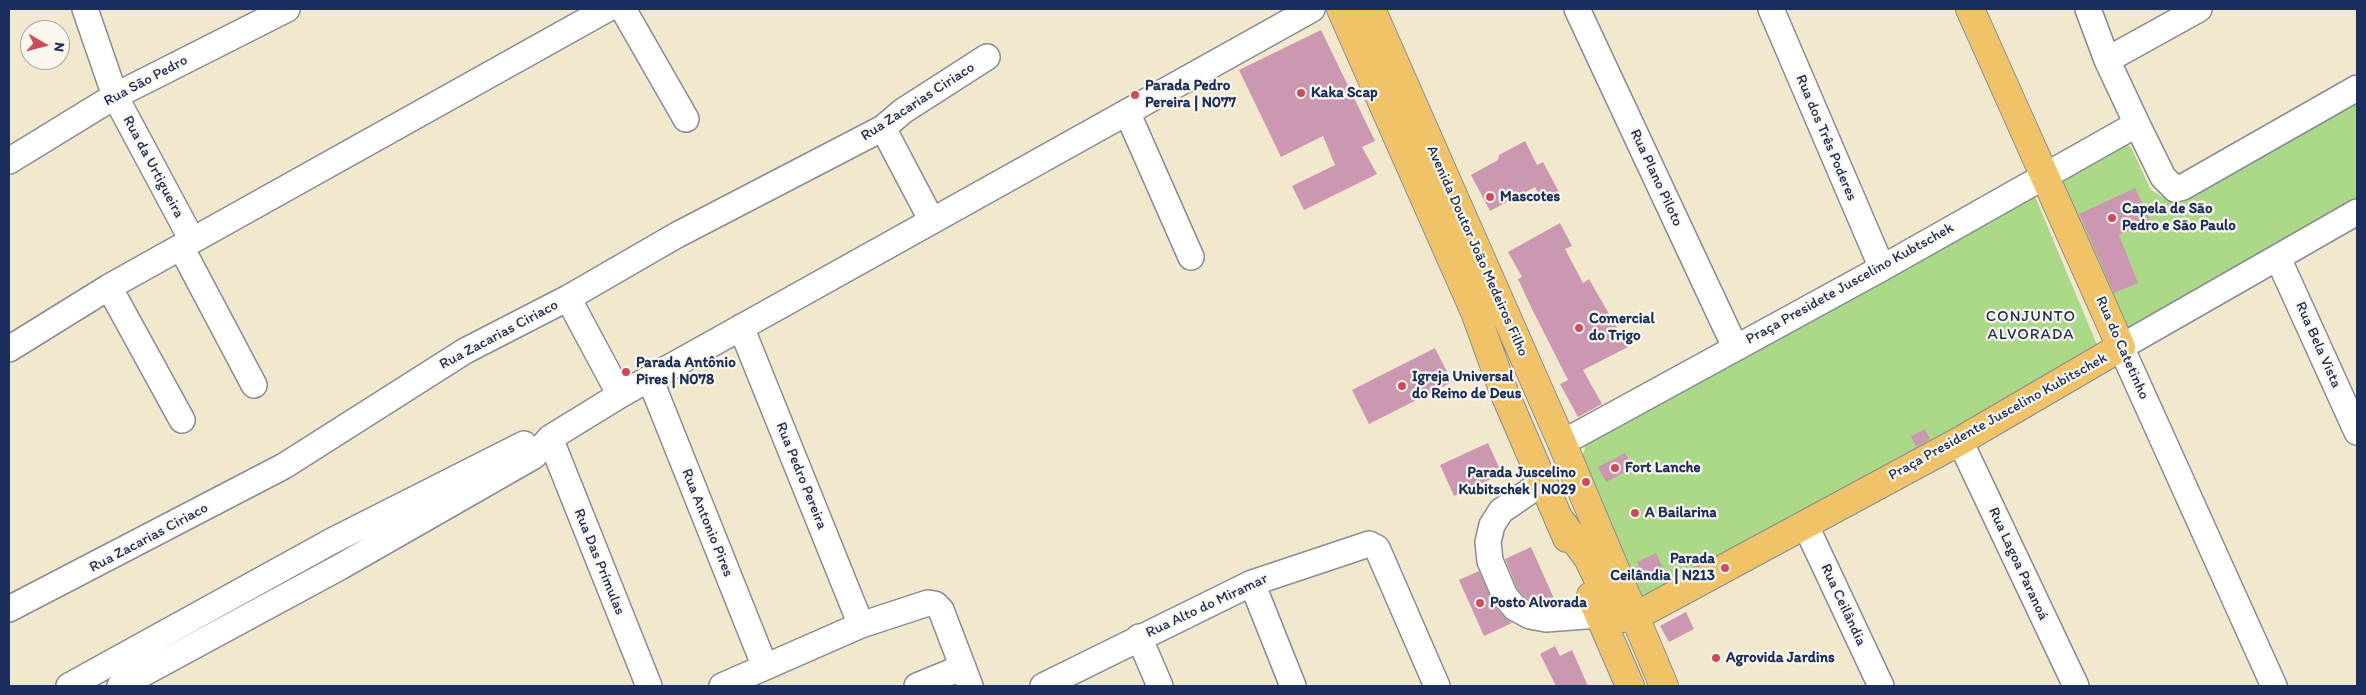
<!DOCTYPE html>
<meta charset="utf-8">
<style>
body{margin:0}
#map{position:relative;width:2366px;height:695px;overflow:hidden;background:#f2e8ce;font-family:Itim,sans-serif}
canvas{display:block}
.frame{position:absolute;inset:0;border:10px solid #1b2f5e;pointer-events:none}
.north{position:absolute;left:20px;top:20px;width:50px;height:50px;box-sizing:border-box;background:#fbf7ec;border:1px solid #a1a7b3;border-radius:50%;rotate:98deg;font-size:14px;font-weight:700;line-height:20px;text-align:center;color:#1b2f5e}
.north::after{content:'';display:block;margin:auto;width:18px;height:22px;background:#d1495b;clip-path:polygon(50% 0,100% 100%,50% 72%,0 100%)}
</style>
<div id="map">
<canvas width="2366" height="695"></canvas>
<div class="frame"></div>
<div class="north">N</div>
</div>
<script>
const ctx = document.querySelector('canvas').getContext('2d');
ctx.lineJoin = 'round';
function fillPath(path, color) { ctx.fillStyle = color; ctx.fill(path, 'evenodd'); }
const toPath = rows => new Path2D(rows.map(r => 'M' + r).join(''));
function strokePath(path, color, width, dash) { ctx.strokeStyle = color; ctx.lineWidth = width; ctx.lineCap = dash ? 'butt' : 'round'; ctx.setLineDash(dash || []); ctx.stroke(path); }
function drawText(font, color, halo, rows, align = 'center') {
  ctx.font = font + ' Itim,sans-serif'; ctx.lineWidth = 4.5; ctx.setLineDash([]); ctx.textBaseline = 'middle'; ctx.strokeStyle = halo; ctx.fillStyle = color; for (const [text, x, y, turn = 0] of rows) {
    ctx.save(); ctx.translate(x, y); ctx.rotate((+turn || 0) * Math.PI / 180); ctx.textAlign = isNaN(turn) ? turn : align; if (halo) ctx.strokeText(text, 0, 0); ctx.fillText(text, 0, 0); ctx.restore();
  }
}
const green = toPath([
 [2357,95,2357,204,2124,333,2054,182,2121,142,2131,147,2151,190,2166,199,2174,200],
 [2034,194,2100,352,1640,599,1579,470,1587,440]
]);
const building = toPath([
 [1321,30,1375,141,1362,147,1377,174,1304,210,1292,186,1335,165,1323,136,1281,157,1239,70],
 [1525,141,1537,165,1543,162,1560,194,1544,203,1535,187,1490,211,1471,175,1498,160,1499,155],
 [2135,188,2150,220,2119,235,2138,283,2114,293,2079,214],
 [1560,223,1572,246,1565,249,1583,283,1589,279,1628,347,1583,370,1602,404,1578,417,1560,384,1568,380,1532,309,1518,279,1522,277,1508,252],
 [1435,348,1452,382,1369,424,1352,390],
 [1925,429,1930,439,1916,447,1911,436],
 [1488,443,1502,474,1454,496,1440,465],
 [1625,453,1633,468,1606,482,1598,467],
 [1531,547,1556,603,1554,604,1535,602,1524,597,1517,588,1505,559],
 [1656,553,1665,573,1646,582,1637,562],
 [1479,571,1494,605,1504,617,1512,623,1484,636,1459,580],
 [1686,612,1694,629,1669,642,1660,626],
 [1555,646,1560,656,1572,650,1588,686,1556,686,1540,654]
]);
const minor = toPath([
 [85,9,115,96,192,240],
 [623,9,686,119],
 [1577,9,1735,347],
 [1771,9,1882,268],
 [2088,9,2107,60,2137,124,2163,177,2175,189,2183,187,2357,88],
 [2107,60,2199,9],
 [1127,112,1191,257],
 [883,128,932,221],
 [9,161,115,96,287,9],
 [181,247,254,385],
 [2278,258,2357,432],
 [109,287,182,420],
 [568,298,620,395],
 [741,327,861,625],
 [9,349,109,287,607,9],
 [650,379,765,667],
 [550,438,649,686],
 [1960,441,2076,686],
 [1562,443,1882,268,2137,124],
 [1543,482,1501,511,1492,525,1488,542,1490,561,1505,596,1515,608,1530,616,1546,619,1599,615],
 [1805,524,1881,686],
 [1252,583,1293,686],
 [9,609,284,466,465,351,568,298,677,235,883,128,903,111,987,57],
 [1139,637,1160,686],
 [69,686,332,541,524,444],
 [120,686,340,567,534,456,550,438,620,395,1312,9],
 [722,686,861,625,928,603,935,604,941,610,970,686],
 [917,686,963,667],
 [1043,686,1252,583,1369,544,1377,548,1437,686],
 [2274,686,2121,347,2357,212]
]);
const major = toPath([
 [1341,9,1475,312,1504,392,1567,538],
 [1371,9,1562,443,1664,686],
 [1560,520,1588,558,1615,614,1623,618,1636,616,1960,441,2121,347,1970,9],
 [1591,596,1630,686]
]);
const markers = [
 [1301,93,5,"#d1495b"],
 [1135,95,5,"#d1495b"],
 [1490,197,5,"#d1495b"],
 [2112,218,5,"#d1495b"],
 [1579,328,5,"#d1495b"],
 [626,372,5,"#d1495b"],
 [1402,386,5,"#d1495b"],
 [1615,468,5,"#d1495b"],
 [1586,482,5,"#d1495b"],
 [1635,513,5,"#d1495b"],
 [1725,568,5,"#d1495b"],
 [1480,603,5,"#d1495b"],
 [1716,658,5,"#d1495b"]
];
const streetNames = [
 ["Rua São Pedro",146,81,-28],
 ["Rua Zacarias Ciriaco",918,102,-33],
 ["Rua dos Três Poderes",1826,138,67],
 ["Rua da Urtigueira",153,167,62],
 ["Rua Plano Piloto",1656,178,65],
 ["Avenida Doutor João Medeiros Filho",1477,251,66],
 ["Praça Presidete Juscelino Kubtschek",1850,284,-29],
 ["Rua Zacarias Ciriaco",499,335,-28],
 ["Rua Bela Vista",2318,345,66],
 ["Rua do Catetinho",2122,348,66],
 ["Praça Presidente Juscelino Kubitschek",1998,417,-29],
 ["Rua Pedro Pereira",801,476,68],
 ["Rua Antonio Pires",707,523,68],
 ["Rua Zacarias Ciriaco",149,538,-28],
 ["Rua Das Prímulas",599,562,68],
 ["Rua Lagoa Paranoá",2018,564,65],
 ["Rua Ceilândia",1843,605,65],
 ["Rua Alto do Miramar",1207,606,-25]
];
const poiNames = [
 ["Parada Pedro",1145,86],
 ["Pereira | N077",1145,103],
 ["Kaka Scap",1311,93],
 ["Mascotes",1500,197],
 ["Capela de São",2122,209],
 ["Pedro e São Paulo",2122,226],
 ["Comercial",1589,319],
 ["do Trigo",1589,336],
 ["Parada Antônio",636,363],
 ["Pires | N078",636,380],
 ["Igreja Universal",1412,377],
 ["do Reino de Deus",1412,394],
 ["Fort Lanche",1625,468],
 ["Parada Juscelino",1576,473,"right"],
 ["Kubitschek | N029",1576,490,"right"],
 ["A Bailarina",1645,513],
 ["Parada",1715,559,"right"],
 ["Ceilândia | N213",1715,576,"right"],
 ["Posto Alvorada",1490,603],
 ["Agrovida Jardins",1726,658]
];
const neighbourhoodNames = [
 ["CONJUNTO",2031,317],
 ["ALVORADA",2031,335]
];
fillPath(green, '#abd987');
fillPath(building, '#cc98b1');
strokePath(minor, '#868c96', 28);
strokePath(major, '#868c96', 30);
strokePath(minor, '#fff', 25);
strokePath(major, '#f1c369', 28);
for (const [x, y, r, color] of markers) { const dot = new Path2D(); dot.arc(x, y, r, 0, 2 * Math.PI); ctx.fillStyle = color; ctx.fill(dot); strokePath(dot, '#fbf7ec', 2); }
drawText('15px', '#1b2f5e', '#fbf7ec', streetNames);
drawText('bold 15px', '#1b2f5e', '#fbf7ec', poiNames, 'left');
ctx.letterSpacing = '1px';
drawText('16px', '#1b2f5e', '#fbf7ec', neighbourhoodNames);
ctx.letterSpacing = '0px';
</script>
